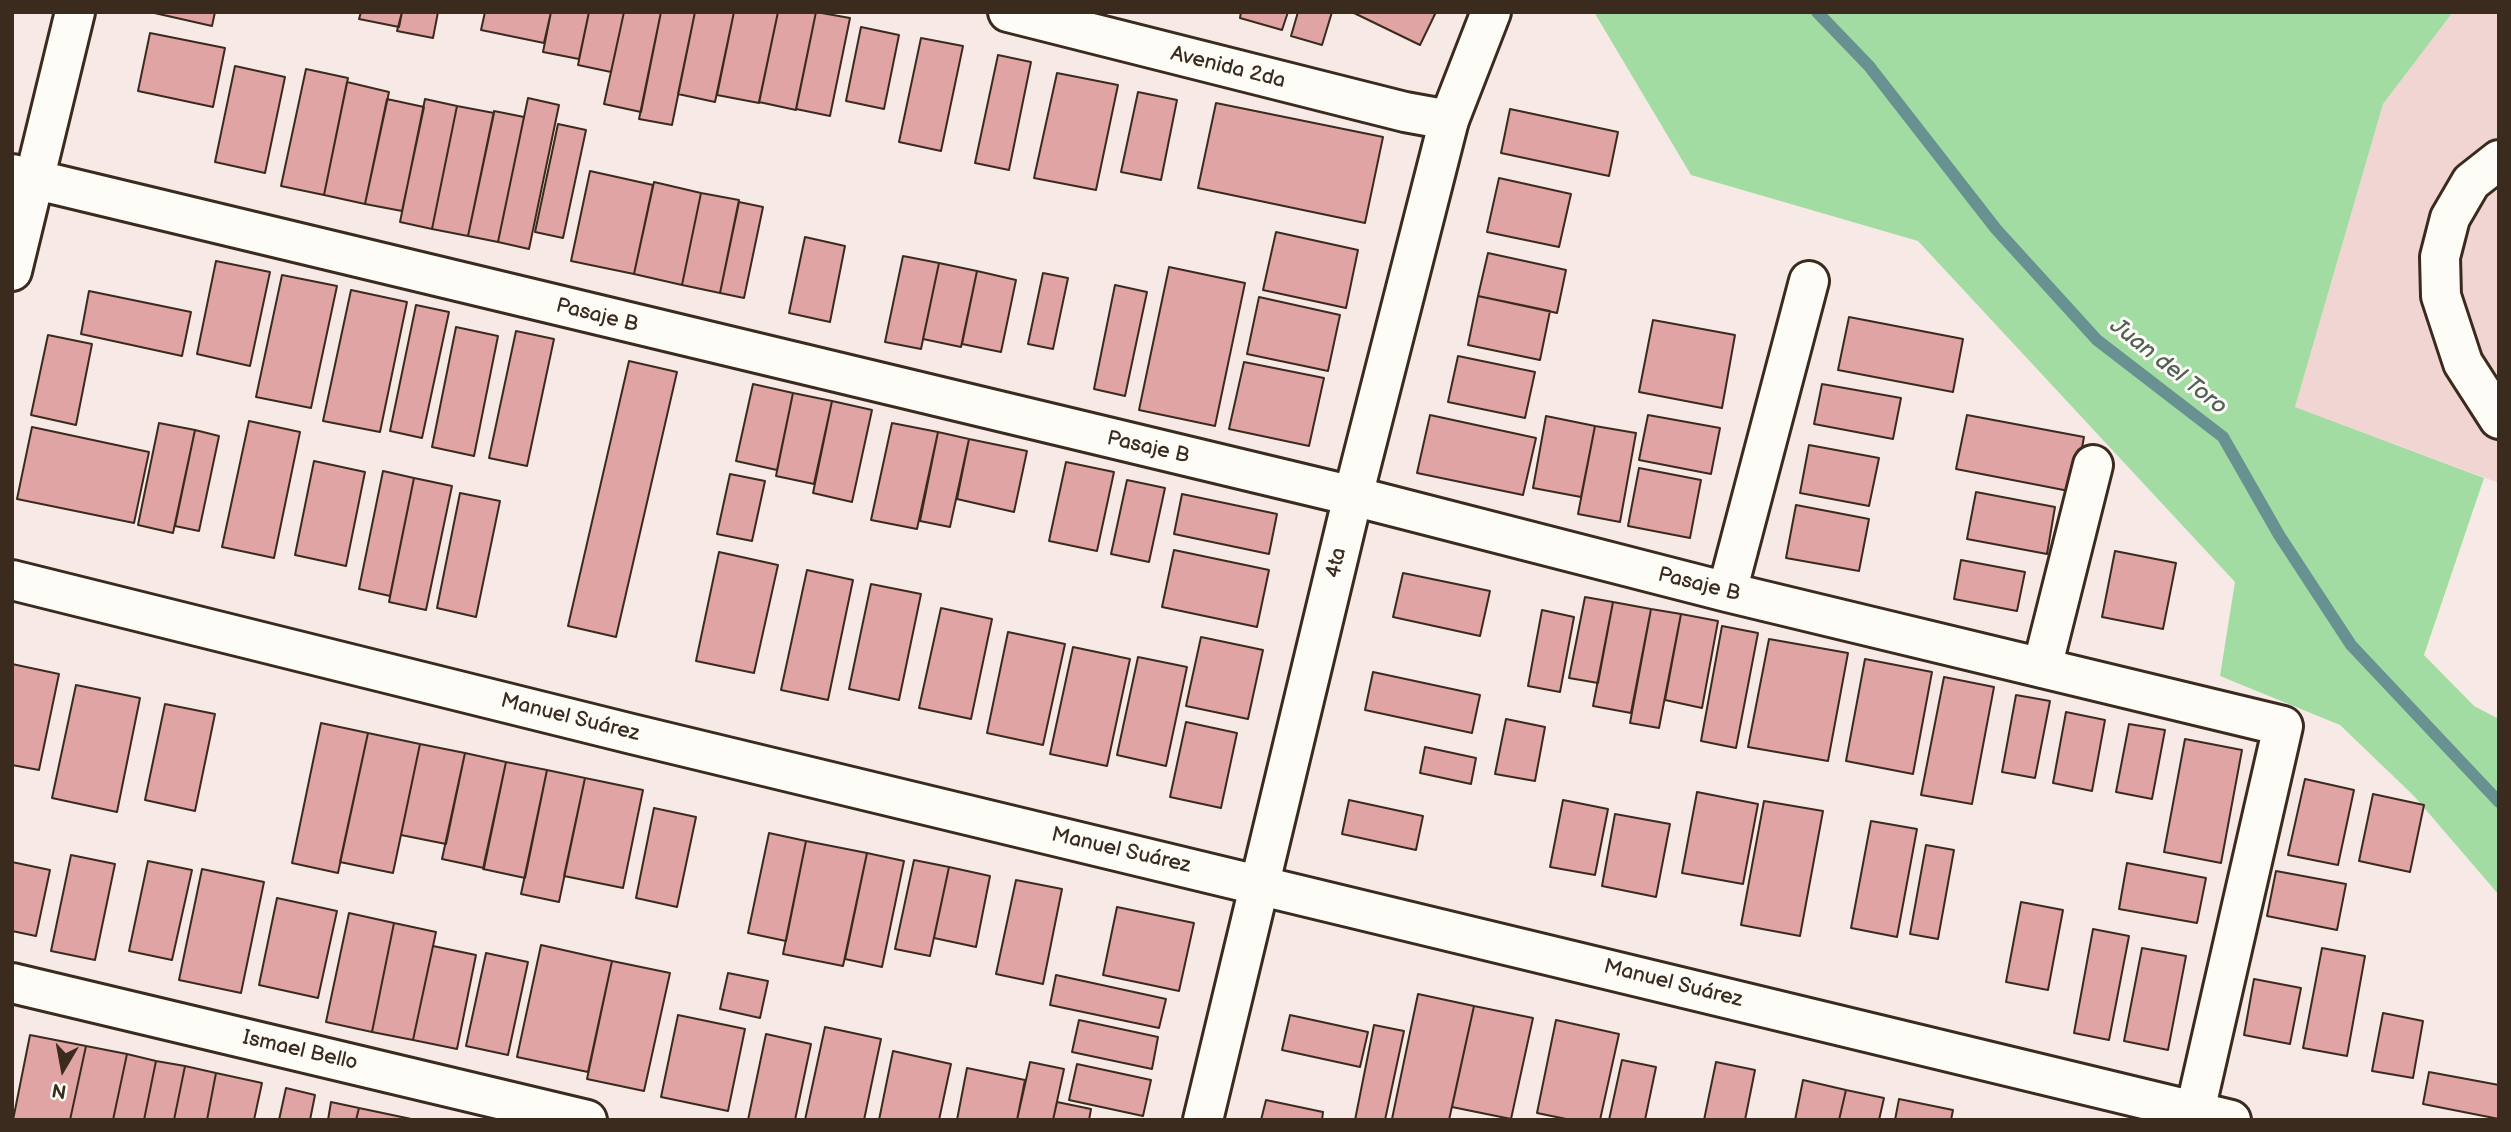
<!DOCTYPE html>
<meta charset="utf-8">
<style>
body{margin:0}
#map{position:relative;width:2511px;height:1132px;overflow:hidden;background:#f7eae6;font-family:"Balsamiq Sans",sans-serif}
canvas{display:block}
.frame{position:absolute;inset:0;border:14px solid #3b2a1e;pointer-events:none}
.north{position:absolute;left:28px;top:1034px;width:70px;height:70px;-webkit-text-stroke:5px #fdfcf7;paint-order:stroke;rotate:190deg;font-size:19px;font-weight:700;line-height:28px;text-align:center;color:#3b2a1e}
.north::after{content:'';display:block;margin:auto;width:24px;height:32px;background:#3b2a1e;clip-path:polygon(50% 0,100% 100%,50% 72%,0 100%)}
</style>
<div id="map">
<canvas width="2511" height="1132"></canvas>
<div class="frame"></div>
<div class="north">N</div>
</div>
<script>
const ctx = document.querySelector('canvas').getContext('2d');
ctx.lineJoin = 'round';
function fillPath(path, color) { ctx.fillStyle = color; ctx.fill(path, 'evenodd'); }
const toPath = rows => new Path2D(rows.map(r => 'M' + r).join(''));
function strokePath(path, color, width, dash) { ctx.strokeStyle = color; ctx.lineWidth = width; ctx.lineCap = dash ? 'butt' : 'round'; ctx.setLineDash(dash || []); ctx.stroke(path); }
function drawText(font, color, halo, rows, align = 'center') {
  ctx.font = font + ' "Balsamiq Sans",sans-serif'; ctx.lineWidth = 6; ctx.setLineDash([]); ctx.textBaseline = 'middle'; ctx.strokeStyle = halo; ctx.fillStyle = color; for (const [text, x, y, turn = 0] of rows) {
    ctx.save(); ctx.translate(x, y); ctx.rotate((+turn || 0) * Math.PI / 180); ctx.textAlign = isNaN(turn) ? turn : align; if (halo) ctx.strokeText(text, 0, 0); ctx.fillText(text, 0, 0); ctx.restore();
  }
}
const built = toPath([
 [2453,12,2499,12,2499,483,2295,407,2383,104]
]);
const green = toPath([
 [1594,12,2453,12,2383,104,2295,407,2484,478,2424,655,2474,706,2499,719,2499,895,2414,796,2340,725,2220,676,2235,582,1918,241,1691,175]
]);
const stream = toPath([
 [1817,12,1869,66,1996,229,2097,340,2223,437,2279,535,2351,645,2499,802]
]);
const building = toPath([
 [150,12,215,12,212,26,150,12],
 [402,12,399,27,359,19,361,12,402,12],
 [402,12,438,12,433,38,397,31,402,12],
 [485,12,551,12,544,43,481,30,485,12],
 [551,12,589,12,579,59,543,52,551,12],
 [589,12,624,12,611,72,578,65,589,12],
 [624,12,661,12,641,112,604,104,624,12],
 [661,12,695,12,672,125,639,119,661,12],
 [695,12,734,12,715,102,678,94,695,12],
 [734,12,778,12,759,103,717,95,734,12],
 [778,12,816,12,796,110,759,102,778,12],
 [816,12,850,18,830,116,796,109,816,12],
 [1241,12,1288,12,1282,30,1240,18,1241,12],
 [1298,12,1332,12,1322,45,1291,36,1298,12],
 [1352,12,1436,12,1420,45,1352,12],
 [861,27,899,35,884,109,846,101,861,27],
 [150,33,225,48,213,107,138,91,150,33],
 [921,38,963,46,941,151,899,142,921,38],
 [998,55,1031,62,1009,170,975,163,998,55],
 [235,66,285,77,265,173,215,162,235,66],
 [306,69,348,78,324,195,281,186,306,69],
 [1057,73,1118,85,1096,190,1034,178,1057,73],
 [347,82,389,92,365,204,324,195,347,82],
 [1138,92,1177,100,1161,180,1121,172,1138,92],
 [528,98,559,105,529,249,498,242,528,98],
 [387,99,424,107,402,211,365,204,387,99],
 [425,99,457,106,432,229,400,222,425,99],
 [1216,103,1383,137,1365,223,1198,188,1216,103],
 [457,106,494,113,468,236,432,229,457,106],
 [1510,109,1618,132,1609,176,1501,153,1510,109],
 [494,111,524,117,498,242,468,236,494,111],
 [558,124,586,130,563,238,535,232,558,124],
 [590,171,653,185,634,274,571,261,590,171],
 [1499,178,1571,194,1559,247,1487,232,1499,178],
 [654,182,701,193,682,285,634,274,654,182],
 [701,193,739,200,720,293,682,285,701,193],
 [739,202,763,207,744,298,720,293,739,202],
 [1276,232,1358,250,1346,308,1263,290,1276,232],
 [805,237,845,246,830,322,789,313,805,237],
 [1488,253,1566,270,1557,313,1478,296,1488,253],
 [903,256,939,263,921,349,885,342,903,256],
 [216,261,270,272,250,366,197,354,216,261],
 [939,263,977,271,961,347,923,339,939,263],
 [1169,267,1245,283,1215,426,1139,410,1169,267],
 [977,271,1016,280,1001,352,962,344,977,271],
 [1043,273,1068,278,1053,349,1028,344,1043,273],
 [282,275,337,286,311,408,256,397,282,275],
 [1115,285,1147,292,1125,396,1094,389,1115,285],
 [351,290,407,302,380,432,323,421,351,290],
 [89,291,191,312,182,356,81,334,89,291],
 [1478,296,1550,311,1540,360,1468,345,1478,296],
 [1259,297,1340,315,1328,371,1247,354,1259,297],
 [416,305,449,312,422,438,390,431,416,305],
 [1849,317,1963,339,1953,392,1838,370,1849,317],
 [1653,320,1735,335,1722,408,1639,392,1653,320],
 [456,327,498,336,474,456,432,447,456,327],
 [516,331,554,339,527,466,489,458,516,331],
 [48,335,92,344,76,425,31,415,48,335],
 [1458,356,1535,372,1525,418,1448,402,1458,356],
 [629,361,677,372,616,637,568,626,629,361],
 [1244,362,1324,378,1309,446,1229,429,1244,362],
 [753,384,793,393,777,470,736,461,753,384],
 [1822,384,1901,398,1893,439,1814,424,1822,384],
 [793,393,832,401,814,484,776,476,793,393],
 [832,401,872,410,852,502,813,493,832,401],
 [1430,415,1536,438,1523,495,1417,473,1430,415],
 [1648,415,1720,428,1711,474,1639,460,1648,415],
 [1967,415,2084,437,2074,492,1956,469,1967,415],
 [1546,416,1595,426,1581,497,1533,488,1546,416],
 [249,421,300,432,274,558,222,547,249,421],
 [159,423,195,430,173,533,138,525,159,423],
 [892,423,938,432,917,529,871,520,892,423],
 [1595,426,1636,433,1620,522,1578,514,1595,426],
 [32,427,149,452,134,523,17,499,32,427],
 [195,430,219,436,199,531,175,526,195,430],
 [938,432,969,439,950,527,920,521,938,432],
 [969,439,1027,451,1014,512,957,499,969,439],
 [1809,445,1879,458,1869,506,1800,493,1809,445],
 [314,461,365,472,346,566,295,555,314,461],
 [1066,462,1114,472,1097,551,1049,541,1066,462],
 [1639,468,1701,480,1690,538,1628,526,1639,468],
 [383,471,414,478,390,596,359,589,383,471],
 [730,474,765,481,752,541,717,534,730,474],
 [414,478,452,486,426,610,389,602,414,478],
 [1127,480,1165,488,1149,562,1111,554,1127,480],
 [1976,492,2055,507,2047,554,1967,539,1976,492],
 [460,493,500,501,476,617,437,608,460,493],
 [1182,494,1277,514,1269,554,1174,534,1182,494],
 [1796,505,1869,519,1859,571,1786,558,1796,505],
 [1174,550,1269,570,1257,627,1162,607,1174,550],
 [2115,551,2176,563,2163,629,2102,617,2115,551],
 [719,552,778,565,754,673,696,661,719,552],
 [1961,560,2025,572,2017,611,1954,599,1961,560],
 [807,570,853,580,828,700,781,690,807,570],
 [1403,573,1490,591,1480,636,1393,617,1403,573],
 [871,584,921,594,899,700,849,689,871,584],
 [1585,597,1613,602,1598,683,1569,678,1585,597],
 [1613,602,1651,609,1631,713,1593,706,1613,602],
 [941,608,992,619,971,719,919,708,941,608],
 [1651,609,1681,614,1659,728,1630,723,1651,609],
 [1542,610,1574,617,1560,692,1528,686,1542,610],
 [1681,614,1718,621,1702,708,1665,700,1681,614],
 [1722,626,1758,633,1736,748,1701,741,1722,626],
 [1008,632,1065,644,1043,745,987,733,1008,632],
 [1201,637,1263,650,1248,719,1186,706,1201,637],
 [1769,639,1848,653,1828,761,1748,747,1769,639],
 [1073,647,1130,659,1107,766,1050,754,1073,647],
 [1138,657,1187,667,1166,766,1117,755,1138,657],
 [1865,659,1932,672,1913,774,1846,761,1865,659],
 [12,664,59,674,39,770,12,765,12,664],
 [1373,672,1480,695,1472,733,1365,710,1373,672],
 [1944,677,1994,687,1972,804,1921,795,1944,677],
 [76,685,140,698,117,812,52,798,76,685],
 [2016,695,2050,701,2035,778,2002,772,2016,695],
 [165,704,215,714,195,811,145,800,165,704],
 [2066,712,2105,720,2092,791,2053,783,2066,712],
 [1506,719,1545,727,1535,781,1495,774,1506,719],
 [1186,722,1237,733,1221,808,1170,797,1186,722],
 [321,723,368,733,338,873,292,863,321,723],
 [2129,724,2165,730,2152,799,2116,792,2129,724],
 [368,733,420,744,393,873,340,862,368,733],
 [2185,739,2242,750,2221,863,2164,852,2185,739],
 [420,744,465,753,446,844,401,835,420,744],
 [1425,747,1476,758,1471,784,1420,773,1425,747],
 [465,753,506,762,484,868,442,859,465,753],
 [506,762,547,770,525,878,483,869,506,762],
 [547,770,585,778,559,902,521,894,547,770],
 [585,778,643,790,623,888,564,876,585,778],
 [2305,779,2354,790,2338,865,2288,855,2305,779],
 [1697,792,1758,804,1743,884,1682,873,1697,792],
 [2373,794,2424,805,2410,872,2359,861,2373,794],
 [1349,800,1423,816,1416,850,1342,834,1349,800],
 [1563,800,1608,809,1595,875,1550,867,1563,800],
 [1764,801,1823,811,1800,936,1741,925,1764,801],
 [654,808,696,817,677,907,636,898,654,808],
 [1615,814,1670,824,1656,897,1602,886,1615,814],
 [1871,821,1917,829,1897,937,1851,928,1871,821],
 [769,833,806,841,786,941,748,933,769,833],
 [806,841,867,853,843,966,783,954,806,841],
 [1926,845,1954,850,1938,939,1910,934,1926,845],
 [867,853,904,861,882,967,845,959,867,853],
 [71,855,115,864,95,960,51,951,71,855],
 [914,860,949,867,930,956,895,949,914,860],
 [148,861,192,870,172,960,129,951,148,861],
 [12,862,50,870,36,936,12,931,12,862],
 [2127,863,2206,878,2197,923,2119,909,2127,863],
 [949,867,990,876,976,947,934,938,949,867],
 [202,869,264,882,241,993,179,980,202,869],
 [2276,871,2346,884,2337,930,2267,916,2276,871],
 [1016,880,1062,889,1043,984,996,974,1016,880],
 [277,898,337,911,318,998,259,985,277,898],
 [2021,902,2063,910,2048,990,2006,982,2021,902],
 [1117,907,1194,923,1179,991,1103,975,1117,907],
 [349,913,394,923,372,1032,326,1022,349,913],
 [394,923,436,932,413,1040,372,1032,394,923],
 [2093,929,2129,936,2109,1040,2074,1033,2093,929],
 [541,945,612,961,588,1072,517,1057,541,945],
 [433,946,476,955,457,1049,413,1040,433,946],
 [2142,948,2186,956,2168,1050,2124,1041,2142,948],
 [2322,948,2365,956,2347,1056,2303,1048,2322,948],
 [486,953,528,962,508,1055,466,1046,486,953],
 [612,961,670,973,644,1091,587,1079,612,961],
 [728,973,768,981,760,1018,720,1009,728,973],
 [1056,975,1166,999,1159,1028,1050,1005,1056,975],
 [2254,979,2301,988,2290,1044,2244,1035,2254,979],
 [1418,994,1474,1006,1449,1120,1392,1119,1418,994],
 [1474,1006,1533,1018,1511,1119,1452,1107,1474,1006],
 [2383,1013,2423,1021,2413,1078,2372,1071,2383,1013],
 [678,1015,745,1029,728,1111,661,1097,678,1015],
 [1290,1015,1368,1032,1360,1067,1282,1050,1290,1015],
 [1079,1020,1158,1037,1152,1069,1072,1052,1079,1020],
 [1556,1020,1619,1034,1600,1120,1571,1120,1537,1113,1556,1020],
 [1374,1025,1404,1031,1385,1120,1355,1120,1374,1025],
 [825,1027,881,1039,864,1120,805,1120,825,1027],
 [766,1034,811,1044,795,1120,748,1120,766,1034],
 [30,1035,86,1046,70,1120,13,1120,30,1035],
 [86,1046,127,1054,113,1120,70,1120,86,1046],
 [893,1051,951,1064,939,1120,879,1120,893,1051],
 [127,1054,156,1061,144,1120,113,1120,127,1054],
 [1622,1060,1656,1067,1645,1120,1609,1120,1622,1060],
 [156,1061,185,1066,174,1120,144,1120,156,1061],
 [1030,1062,1064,1069,1053,1120,1017,1120,1030,1062],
 [1716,1062,1755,1070,1745,1120,1704,1120,1716,1062],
 [1077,1064,1151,1080,1143,1116,1069,1100,1077,1064],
 [185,1066,216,1073,207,1120,174,1120,185,1066],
 [967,1068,1025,1080,1017,1120,957,1120,967,1068],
 [2429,1072,2499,1085,2499,1119,2423,1104,2429,1072],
 [216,1073,262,1083,254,1120,207,1120,216,1073],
 [1803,1080,1846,1090,1839,1120,1795,1120,1803,1080],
 [286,1088,315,1095,310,1120,279,1120,286,1088],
 [1846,1090,1884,1098,1879,1120,1839,1120,1846,1090],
 [1899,1099,1953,1110,1951,1120,1895,1120,1899,1099],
 [1266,1100,1323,1112,1322,1120,1261,1120,1266,1100],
 [331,1102,359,1108,356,1120,328,1120,331,1102],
 [1057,1102,1091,1109,1089,1120,1053,1120,1057,1102],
 [359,1108,416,1120,356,1120,359,1108]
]);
const minor = toPath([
 [1008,12,1405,112,1449,120],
 [2499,160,2471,182,2450,218,2440,257,2441,296,2463,363,2499,419],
 [12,174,1353,496,1727,592,2283,726,2195,1111],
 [12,271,75,12],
 [12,580,632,734,2231,1120],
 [1727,592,1809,281],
 [2042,668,2093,465],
 [12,983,587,1120]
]);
const major = toPath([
 [1203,1120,1353,496,1449,120,1491,12]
]);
const streetNames = [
 ["Avenida 2da",1228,68,14],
 ["Pasaje B",597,316,14],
 ["Pasaje B",1148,448,13],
 ["4ta",1337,563,-77],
 ["Pasaje B",1699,585,14],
 ["Manuel Suárez",570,718,14],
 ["Manuel Suárez",1121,851,13],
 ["Manuel Suárez",1673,984,14],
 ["Ismael Bello",300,1051,13]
];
const waterNames = [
 ["Juan del Toro",2168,367,38]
];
fillPath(built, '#f0d5d2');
fillPath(green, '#a2dca2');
strokePath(stream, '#689292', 12);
fillPath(building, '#dfa4a3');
strokePath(building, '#3b2a1e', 2);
strokePath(minor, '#3b2a1e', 44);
strokePath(major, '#3b2a1e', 44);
strokePath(minor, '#fdfcf7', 38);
strokePath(major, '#fdfcf7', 38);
drawText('21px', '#3b2a1e', '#fdfcf7', streetNames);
drawText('italic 23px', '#525e58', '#fdfcf7', waterNames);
</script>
